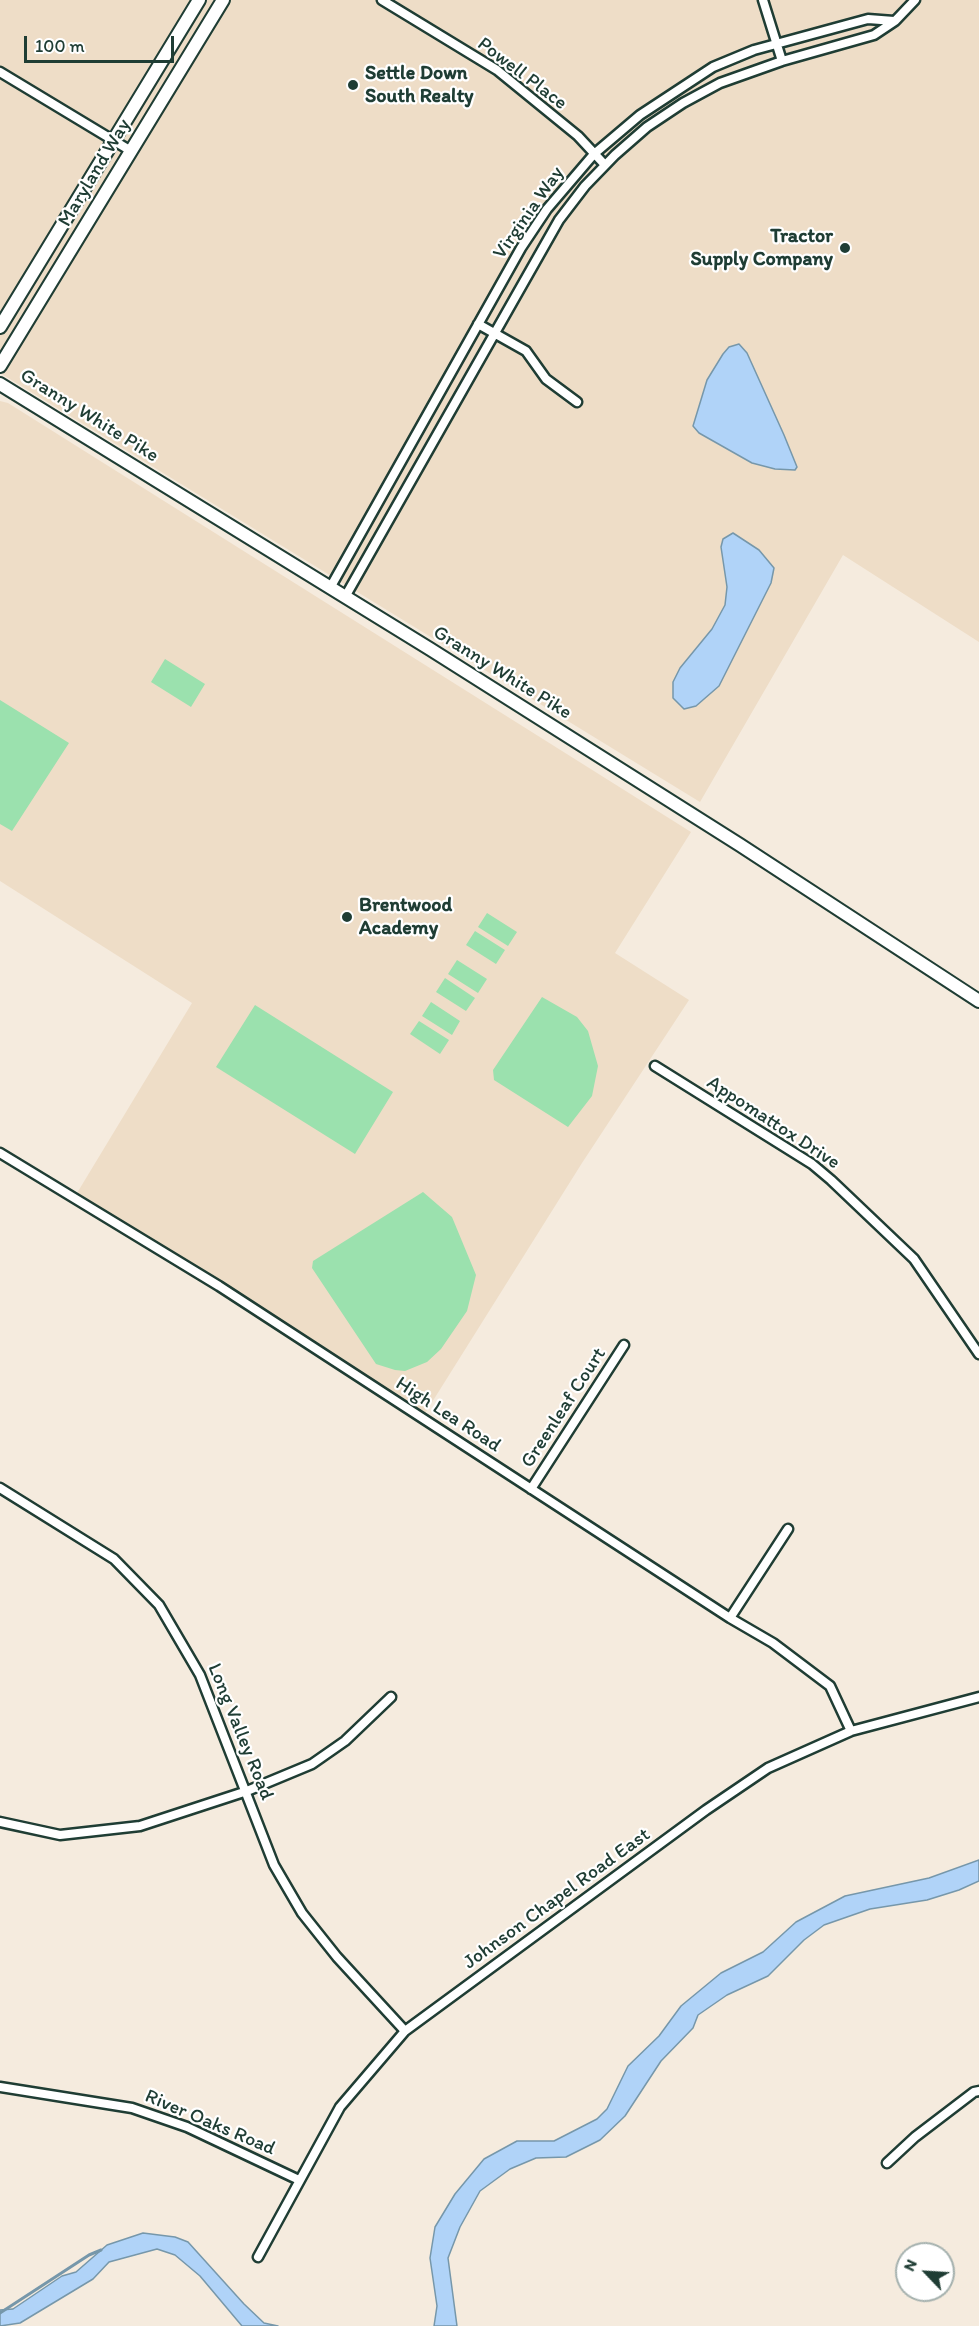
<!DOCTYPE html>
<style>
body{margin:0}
#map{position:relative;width:979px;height:2326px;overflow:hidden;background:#f5ebde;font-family:Itim,sans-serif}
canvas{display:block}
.north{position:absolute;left:895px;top:2242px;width:60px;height:60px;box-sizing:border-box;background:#fff;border:2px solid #a5b1ae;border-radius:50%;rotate:295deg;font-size:16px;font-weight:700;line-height:24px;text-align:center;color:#1f3d34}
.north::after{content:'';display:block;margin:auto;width:21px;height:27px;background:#1f3d34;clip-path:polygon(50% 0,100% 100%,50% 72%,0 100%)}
.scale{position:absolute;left:24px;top:36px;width:150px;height:27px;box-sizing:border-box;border:3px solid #1f3d34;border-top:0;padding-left:8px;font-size:18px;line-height:21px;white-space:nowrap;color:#1f3d34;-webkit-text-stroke:4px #fff;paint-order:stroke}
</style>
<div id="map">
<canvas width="979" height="2326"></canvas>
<div class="north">N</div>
<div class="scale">100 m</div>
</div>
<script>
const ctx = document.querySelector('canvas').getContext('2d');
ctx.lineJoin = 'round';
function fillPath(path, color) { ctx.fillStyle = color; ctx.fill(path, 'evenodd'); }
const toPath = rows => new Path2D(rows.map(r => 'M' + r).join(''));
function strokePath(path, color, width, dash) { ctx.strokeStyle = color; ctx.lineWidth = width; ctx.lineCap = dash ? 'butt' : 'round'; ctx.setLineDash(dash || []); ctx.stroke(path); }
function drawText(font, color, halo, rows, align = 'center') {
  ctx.font = font + ' Itim,sans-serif'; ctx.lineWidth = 4.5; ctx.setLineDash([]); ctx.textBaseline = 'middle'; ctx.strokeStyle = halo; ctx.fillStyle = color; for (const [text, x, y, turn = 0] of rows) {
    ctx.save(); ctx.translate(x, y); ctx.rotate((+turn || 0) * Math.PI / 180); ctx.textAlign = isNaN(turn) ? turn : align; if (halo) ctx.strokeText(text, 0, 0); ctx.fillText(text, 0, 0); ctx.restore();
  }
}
const built = toPath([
 [0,0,979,0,979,642,843,555,700,802,0,373],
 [0,401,8,403,691,832,615,953,689,1000,582,1163,424,1415,74,1198,192,1003,0,881]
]);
const green = toPath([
 [165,659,205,684,191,707,151,682],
 [0,700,69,743,12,831,0,824],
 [487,913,517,932,508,946,478,927],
 [475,931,505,950,496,964,466,945],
 [457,960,487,979,478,993,448,974],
 [445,978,475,998,466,1011,436,992],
 [542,997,577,1017,588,1031,598,1066,592,1096,568,1127,494,1080,493,1070],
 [431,1002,460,1021,452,1035,422,1016],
 [255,1005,393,1092,355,1154,216,1067],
 [419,1021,449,1040,440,1054,410,1034],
 [423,1192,452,1217,476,1275,467,1311,441,1349,427,1362,405,1371,395,1370,376,1364,312,1268,313,1261]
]);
const water = toPath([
 [739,344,747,353,784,435,797,467,795,470,775,469,752,463,699,433,693,426,707,380,723,354,729,347,739,344],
 [733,533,759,550,774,568,771,583,719,686,696,706,684,709,673,698,673,682,680,668,712,629,725,605,727,587,721,547,723,539,733,533],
 [979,1860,979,1881,959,1890,927,1900,870,1909,824,1925,804,1940,768,1976,727,1995,698,2015,693,2028,661,2061,625,2116,600,2140,566,2157,536,2158,510,2169,480,2191,460,2227,448,2258,457,2326,434,2326,437,2306,430,2258,435,2227,455,2194,484,2159,517,2141,554,2141,597,2119,607,2109,628,2066,659,2036,681,2006,721,1973,763,1952,796,1922,845,1896,929,1878,979,1860],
 [143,2233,175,2237,188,2242,244,2304,264,2323,278,2326,242,2326,200,2276,175,2255,157,2249,109,2262,93,2279,20,2323,0,2326,0,2310,13,2309,62,2276,76,2272,107,2245,143,2233]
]);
const stream = toPath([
 [0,2313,89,2255,101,2250]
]);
const street = toPath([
 [382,0,497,70,578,136,605,165],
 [763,0,782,61],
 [0,72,131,151],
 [478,324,526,351,546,379,577,402],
 [330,588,521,248,547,209,594,154,640,115,713,67,754,50,868,19,894,21],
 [345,597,559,220,585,186,615,155,647,127,683,103,720,83,782,61,874,35,895,21,915,0],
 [655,1066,812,1164,831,1180,914,1259,979,1354],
 [0,1153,219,1286,730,1618,773,1643,830,1686,851,1731],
 [0,1488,114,1559,159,1605,200,1675,274,1865,302,1913,337,1957,405,2031],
 [531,1489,624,1345],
 [730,1618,788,1529],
 [0,1822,60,1835,140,1826,247,1791,312,1764,345,1741,391,1697],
 [0,2087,132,2108,187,2127,299,2180],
 [887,2163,915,2137,974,2092,979,2091],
 [258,2257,340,2107,405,2031,706,1810,768,1768,851,1731,979,1697]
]);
const secondary = toPath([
 [0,327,199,0],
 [0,366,223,0],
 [0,384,430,649,740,845,979,1001]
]);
const markers = [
 [353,85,6,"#1f3d34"],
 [845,248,6,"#1f3d34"],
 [347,917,6,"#1f3d34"]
];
const poiNames = [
 ["Settle Down",365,74],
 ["South Realty",365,97],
 ["Tractor",833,237,"right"],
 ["Supply Company",833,260,"right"],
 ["Brentwood",359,906],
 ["Academy",359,929]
];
const streetNames = [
 ["Powell Place",522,74,37],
 ["Maryland Way",95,173,-59],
 ["Virginia Way",529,213,-55],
 ["Granny White Pike",89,416,32],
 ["Granny White Pike",502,673,32],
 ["Appomattox Drive",773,1123,33],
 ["Greenleaf Court",564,1408,-57],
 ["High Lea Road",448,1415,33],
 ["Long Valley Road",240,1732,68],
 ["Johnson Chapel Road East",557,1899,-36],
 ["River Oaks Road",210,2123,23]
];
fillPath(built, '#eeddc7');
fillPath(green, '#9be1ae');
fillPath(water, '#b0d3f8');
strokePath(water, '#7697aa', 1.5);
strokePath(stream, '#7697aa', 3);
strokePath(street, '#1f3d34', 13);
strokePath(secondary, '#1f3d34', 16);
strokePath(street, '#fff', 8);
strokePath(secondary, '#fff', 12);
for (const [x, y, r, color] of markers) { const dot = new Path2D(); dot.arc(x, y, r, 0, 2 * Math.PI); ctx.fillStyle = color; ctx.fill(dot); strokePath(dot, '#fff', 2); }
drawText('bold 20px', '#1f3d34', '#fff', poiNames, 'left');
drawText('20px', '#1f3d34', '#fff', streetNames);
</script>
